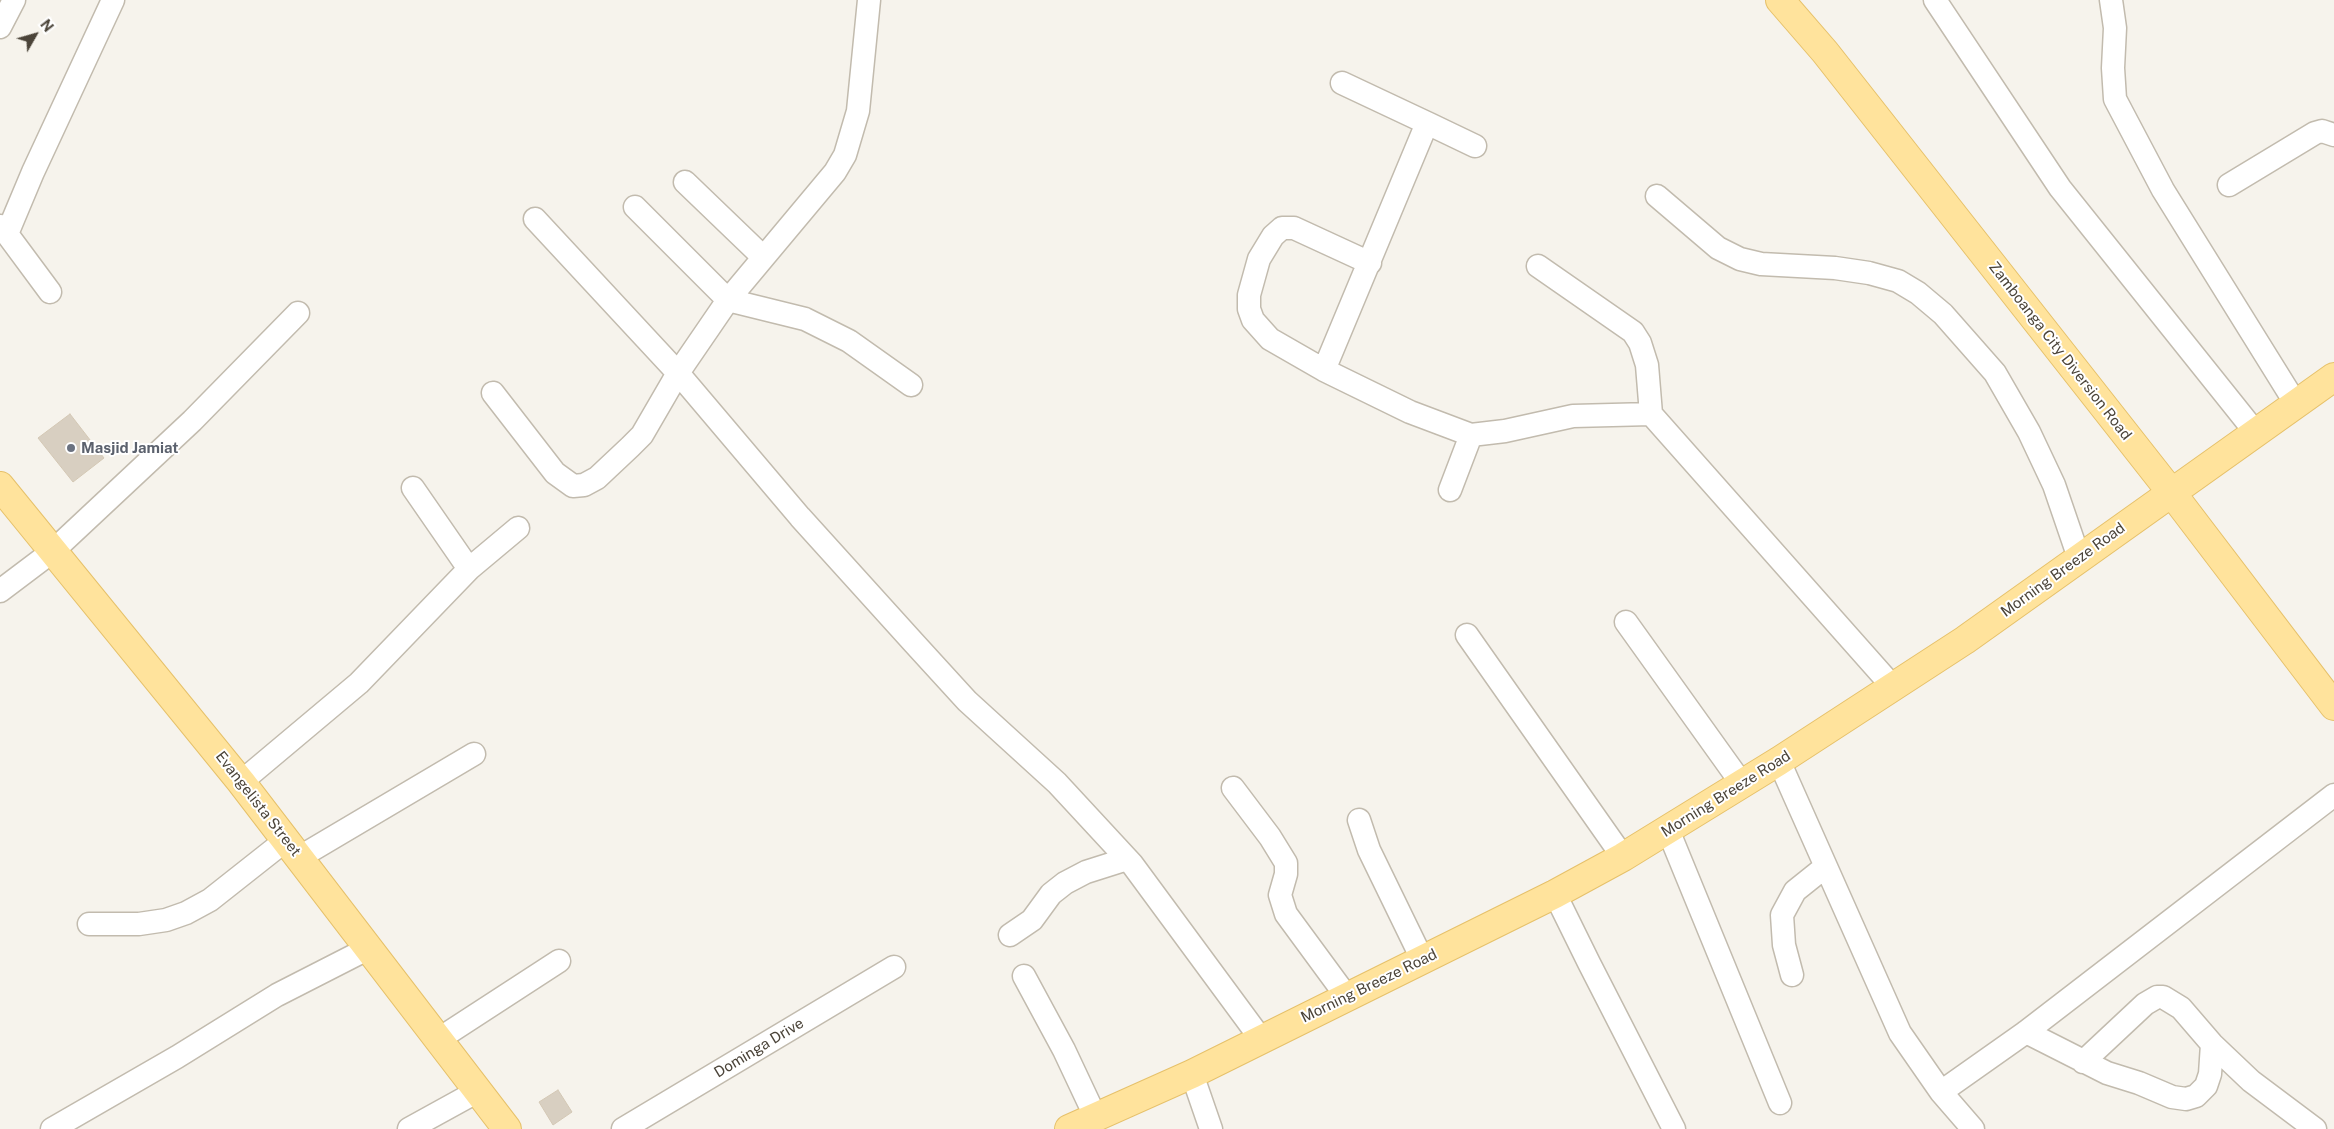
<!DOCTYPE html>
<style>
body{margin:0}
#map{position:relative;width:2334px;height:1129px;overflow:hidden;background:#f6f3ec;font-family:"Public Sans",sans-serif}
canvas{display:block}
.north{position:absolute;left:10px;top:10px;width:50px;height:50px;-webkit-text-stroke:4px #fff;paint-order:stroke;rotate:52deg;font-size:14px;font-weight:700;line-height:20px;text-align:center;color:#4b4439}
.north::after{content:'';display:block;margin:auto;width:18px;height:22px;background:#4b4439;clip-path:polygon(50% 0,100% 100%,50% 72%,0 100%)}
</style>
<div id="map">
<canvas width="2334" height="1129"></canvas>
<div class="north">N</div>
</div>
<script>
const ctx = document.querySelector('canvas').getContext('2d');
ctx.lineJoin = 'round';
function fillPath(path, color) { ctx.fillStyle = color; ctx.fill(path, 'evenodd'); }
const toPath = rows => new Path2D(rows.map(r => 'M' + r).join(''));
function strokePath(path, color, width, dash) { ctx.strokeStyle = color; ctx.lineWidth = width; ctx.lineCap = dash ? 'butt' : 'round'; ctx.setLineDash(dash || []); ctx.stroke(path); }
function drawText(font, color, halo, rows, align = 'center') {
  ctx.font = font + ' "Public Sans",sans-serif'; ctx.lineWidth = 4; ctx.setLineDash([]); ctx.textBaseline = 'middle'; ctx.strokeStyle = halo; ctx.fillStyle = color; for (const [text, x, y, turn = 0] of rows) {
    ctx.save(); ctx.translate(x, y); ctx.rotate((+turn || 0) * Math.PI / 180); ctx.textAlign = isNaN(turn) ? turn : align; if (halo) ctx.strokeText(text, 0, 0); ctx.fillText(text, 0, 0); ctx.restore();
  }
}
const building = toPath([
 [70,414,104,458,73,482,38,438,70,414],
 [558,1090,572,1112,553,1125,539,1102,558,1090]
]);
const minor = toPath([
 [1935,0,2060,188,2256,433],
 [2111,0,2115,28,2113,68,2115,99,2163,190,2296,404],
 [0,27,14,0],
 [1342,83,1427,123,1324,370,1410,412,1471,435],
 [1427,123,1475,146],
 [685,182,763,257],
 [2229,185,2315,133,2322,131,2334,135],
 [1657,196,1718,248,1740,259,1761,264,1835,268,1869,273,1898,281,1918,293,1943,314,1995,373,2029,432,2054,485,2079,558],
 [635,207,728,300,805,319,849,341,911,385],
 [535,219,678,373,800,517,914,643,967,701,1057,783,1132,864,1261,1039],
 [0,226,7,234,33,172,113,0],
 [7,234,50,292],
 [1538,266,1633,332,1640,343,1647,365,1651,414,1893,687],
 [1324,370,1270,339,1253,320,1249,309,1249,295,1259,259,1273,236,1282,228,1294,228,1370,263],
 [493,393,555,473,573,486,584,485,597,478,630,447,642,435,678,373,728,300,835,172,845,155,858,111,869,0],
 [1450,490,1471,435,1505,431,1573,416,1651,414],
 [469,569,518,528],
 [0,591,53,551,192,421,298,313],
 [1626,622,1742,784],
 [1467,635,1623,857],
 [1779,761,1900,1033,1941,1092,1973,1129],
 [241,782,359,683,469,569,413,488],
 [1233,788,1270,837,1286,863,1286,874,1280,895,1286,914,1347,997],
 [1359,820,1369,850,1423,961],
 [1668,830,1780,1103],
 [300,857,474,754],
 [1555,894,1589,963,1674,1129],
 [89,924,139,924,166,920,186,913,210,900,286,840],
 [1010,935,1032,920,1051,894,1065,883,1086,872,1127,859],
 [1792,975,1784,945,1782,915,1795,891,1825,867],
 [1024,976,1064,1050,1096,1118],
 [2026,1032,2107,1073,2139,1083,2172,1097,2186,1099,2196,1096,2206,1086,2210,1074,2212,1044],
 [439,1039,559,961],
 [2083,1062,2145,1004,2157,997,2163,997,2181,1008,2212,1044,2251,1081,2315,1129],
 [1192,1074,1211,1129],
 [1941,1092,2026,1032,2334,795],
 [52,1129,177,1057,277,995,369,948],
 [409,1129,478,1091],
 [623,1129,894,967]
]);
const major = toPath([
 [1780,0,1825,52,2171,492,2334,706],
 [0,486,241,782,507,1129],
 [1069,1129,1192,1074,1555,894,1623,857,1779,761,1965,640,2334,377]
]);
const markers = [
 [71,448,5,"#6b7280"]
];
const streetNames = [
 ["Zamboanga City Diversion Road",2060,351,52],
 ["Morning Breeze Road",2063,570,-36],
 ["Morning Breeze Road",1726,794,-32],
 ["Evangelista Street",258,804,52],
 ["Morning Breeze Road",1369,986,-26],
 ["Dominga Drive",759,1048,-31]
];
const worshipNames = [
 ["Masjid Jamiat",81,448]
];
fillPath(building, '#d8cfc1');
strokePath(building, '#d3c7b4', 1);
strokePath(minor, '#c2bbae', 25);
strokePath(major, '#e6c16a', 30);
strokePath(minor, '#fff', 22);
strokePath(major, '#ffe39c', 28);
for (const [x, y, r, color] of markers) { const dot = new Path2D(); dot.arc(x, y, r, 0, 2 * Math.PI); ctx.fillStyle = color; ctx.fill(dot); strokePath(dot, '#fff', 2); }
drawText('15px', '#4b4439', '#fff', streetNames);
drawText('bold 15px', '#5b616d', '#fff', worshipNames, 'left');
</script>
